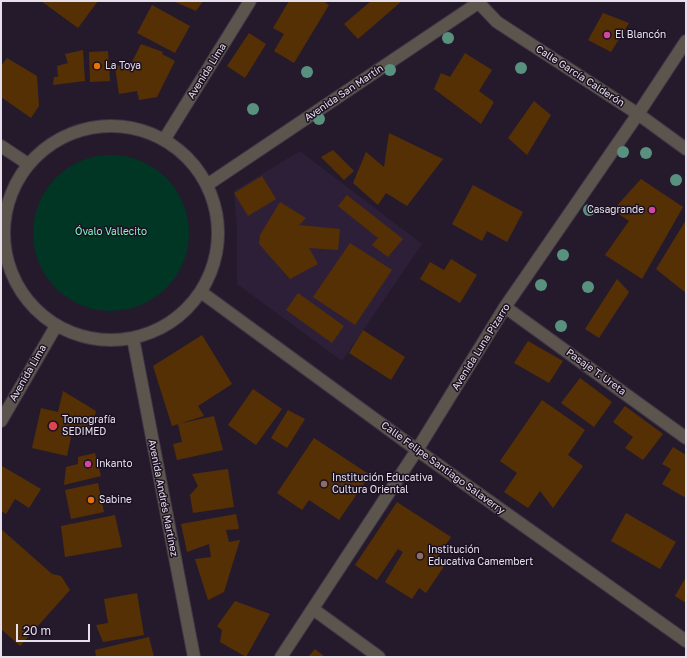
<!DOCTYPE html>
<meta charset="utf-8">
<style>
body{margin:0}
#map{position:relative;width:687px;height:658px;overflow:hidden;background:#251a2c;font-family:"Golos Text",sans-serif}
canvas{display:block}
.frame{position:absolute;inset:0;border:2px solid #e6e0ec;pointer-events:none}
.scale{position:absolute;left:16px;top:624px;width:74px;height:18px;box-sizing:border-box;border:2px solid #e6e0ec;border-top:0;padding-left:5px;font-size:12px;line-height:14px;white-space:nowrap;color:#e6e0ec;-webkit-text-stroke:3px #1b1122;paint-order:stroke}
</style>
<div id="map">
<canvas width="687" height="658"></canvas>
<div class="frame"></div>
<div class="scale">20 m</div>
</div>
<script>
const ctx = document.querySelector('canvas').getContext('2d');
ctx.lineJoin = 'round';
function fillPath(path, color) { ctx.fillStyle = color; ctx.fill(path, 'evenodd'); }
const toPath = rows => new Path2D(rows.map(r => 'M' + r).join(''));
function strokePath(path, color, width, dash) { ctx.strokeStyle = color; ctx.lineWidth = width; ctx.lineCap = dash ? 'butt' : 'round'; ctx.setLineDash(dash || []); ctx.stroke(path); }
function drawText(font, color, halo, rows, align = 'center') {
  ctx.font = font + ' "Golos Text",sans-serif'; ctx.lineWidth = 3; ctx.setLineDash([]); ctx.textBaseline = 'middle'; ctx.strokeStyle = halo; ctx.fillStyle = color; for (const [text, x, y, turn = 0] of rows) {
    ctx.save(); ctx.translate(x, y); ctx.rotate((+turn || 0) * Math.PI / 180); ctx.textAlign = isNaN(turn) ? turn : align; if (halo) ctx.strokeText(text, 0, 0); ctx.fillText(text, 0, 0); ctx.restore();
  }
}
const built = toPath([
 [300,151,422,244,342,361,237,284,237,230,234,191]
]);
const green = toPath([
 '33 233a78 78 0 1 1 156 0a78 78 0 1 1-156 0Z'
]);
const building = toPath([
 [41,1,98,1,78,28],
 [173,1,203,1,196,11],
 [289,1,323,1,329,5,294,63,274,51,284,34,273,28],
 [371,1,402,1,358,39,344,24],
 [152,5,190,26,175,53,137,33],
 [603,13,629,23,611,52,588,40],
 [249,33,266,44,245,78,227,66],
 [141,44,163,52,162,54,175,61,157,97,139,100,137,91,119,94,115,66,131,64],
 [83,50,85,81,53,85,54,77,58,77,57,66,68,63,65,54],
 [108,51,110,81,90,82,89,52],
 [465,53,492,70,479,91,494,102,481,124,434,89,441,73,450,77],
 [7,58,37,76,39,106,31,118,1,97,1,66],
 [534,101,551,115,527,155,508,138],
 [389,133,443,159,407,206,386,193,378,205,353,183,366,152,384,167],
 [333,150,354,171,344,180,321,157],
 [262,176,276,199,248,216,234,193],
 [641,179,683,207,642,279,605,255,629,221,613,210],
 [473,185,523,212,507,242,487,231,482,241,452,224],
 [347,195,403,239,388,257,372,245,378,238,338,206],
 [280,202,306,218,299,225,340,229,338,250,309,248,318,264,290,279,259,244,260,235],
 [686,220,686,293,656,269],
 [350,243,392,270,355,325,313,297],
 [451,259,477,275,460,303,420,279,430,262,444,270],
 [617,279,629,292,599,338,585,329],
 [298,293,344,326,332,343,286,310],
 [363,330,405,357,391,380,349,353],
 [202,335,232,384,198,406,204,416,172,426,153,366],
 [528,341,563,361,549,383,514,363],
 [580,378,612,402,594,427,561,403],
 [253,389,282,409,256,445,228,425],
 [63,391,96,411,91,432,73,428,67,456,32,448,41,408,58,412],
 [542,400,585,430,568,455,583,466,553,508,540,491,528,508,504,492,517,473,500,461],
 [625,406,663,434,643,460,625,448,633,437,613,422],
 [288,410,305,419,287,448,271,438],
 [214,416,223,450,177,460,173,444,182,442,178,424],
 [314,438,370,475,339,520,309,500,302,510,277,493],
 [673,447,686,455,686,494,684,497,662,484,671,469,662,464],
 [95,453,101,476,64,485,66,467,78,464,78,457],
 [2,466,41,489,29,508,15,499,6,514,1,511],
 [228,469,234,507,193,513,190,495,198,486,192,474],
 [98,483,104,512,71,519,65,490],
 [397,502,451,537,436,559,445,565,426,593,419,588,412,599,385,582,403,552,398,549,377,580,355,565],
 [626,513,676,542,660,569,611,541],
 [236,514,239,529,226,530,229,542,240,540,224,592,208,600,195,559,211,557,209,544,187,552,181,524],
 [115,515,122,547,65,557,61,526],
 [1,529,52,574,61,576,70,590,20,646,1,629],
 [686,577,686,603,675,596],
 [137,593,144,635,103,642,96,625,108,623,104,599],
 [235,601,270,614,246,657,220,642,222,630,217,626],
 [149,637,154,657,96,657,95,650],
 [315,649,325,657,308,657]
]);
const minor = toPath([
 [477,1,497,22,638,114,686,149],
 '4 233a107 107 0 1 1 214 0a107 107 0 1 1-214 0Z',
 [164,140,250,1],
 [1,146,28,164],
 [207,185,481,1],
 [201,292,417,450,686,641],
 [505,307,686,438],
 [133,338,194,657],
 [1,421,56,326],
 [313,609,379,657],
 [281,657,417,450,505,307,638,114,686,41]
]);
const trees = [
 [448,38],
 [521,68],
 [390,70],
 [307,72],
 [253,109],
 [319,119],
 [623,152],
 [646,153],
 [676,180],
 [589,210],
 [563,255],
 [541,285],
 [588,287],
 [561,326]
];
const markers = [
 [607,35,4,"#d1479c"],
 [97,66,4,"#e8710a"],
 [652,210,4,"#d1479c"],
 [53,426,5,"#e0444e"],
 [88,464,4,"#d1479c"],
 [324,484,4,"#8d6e63"],
 [91,500,4,"#e8710a"],
 [420,556,4,"#8d6e63"]
];
const poiNames = [
 ["El Blancón",615,35],
 ["La Toya",105,66],
 ["Casagrande",644,210,"right"],
 ["Tomografía",62,420],
 ["SEDIMED",62,432],
 ["Inkanto",96,464],
 ["Institución Educativa",332,478],
 ["Cultura Oriental",332,490],
 ["Sabine",99,500],
 ["Institución",428,550],
 ["Educativa Camembert",428,562]
];
const streetNames = [
 ["Avenida Lima",207,71,-58],
 ["Calle García Calderón",580,76,33],
 ["Avenida San Martín",344,93,-34],
 ["Avenida Luna Pizarro",481,347,-58],
 ["Pasaje T. Ureta",596,372,36],
 ["Avenida Lima",28,373,-60],
 ["Calle Felipe Santiago Salaverry",443,468,36],
 ["Avenida Andrés Martínez",163,498,79]
];
const parkNames = [
 ["Óvalo Vallecito",111,232]
];
fillPath(built, '#2d1f37');
fillPath(green, '#003623');
fillPath(building, '#563005');
strokePath(minor, '#403647', 14);
strokePath(minor, '#5c554d', 12);
ctx.fillStyle = '#58917e';
for (const [x, y] of trees) { ctx.beginPath(); ctx.arc(x, y, 6, 0, 2 * Math.PI); ctx.fill(); }
for (const [x, y, r, color] of markers) { const dot = new Path2D(); dot.arc(x, y, r, 0, 2 * Math.PI); ctx.fillStyle = color; ctx.fill(dot); strokePath(dot, '#1b1122', 1.5); }
drawText('10px', '#e6e0ec', '#1b1122', poiNames, 'left');
drawText('10px', '#e6e0ec', '#1b1122', streetNames);
drawText('10px', '#82f3c2', '#1b1122', parkNames);
</script>
